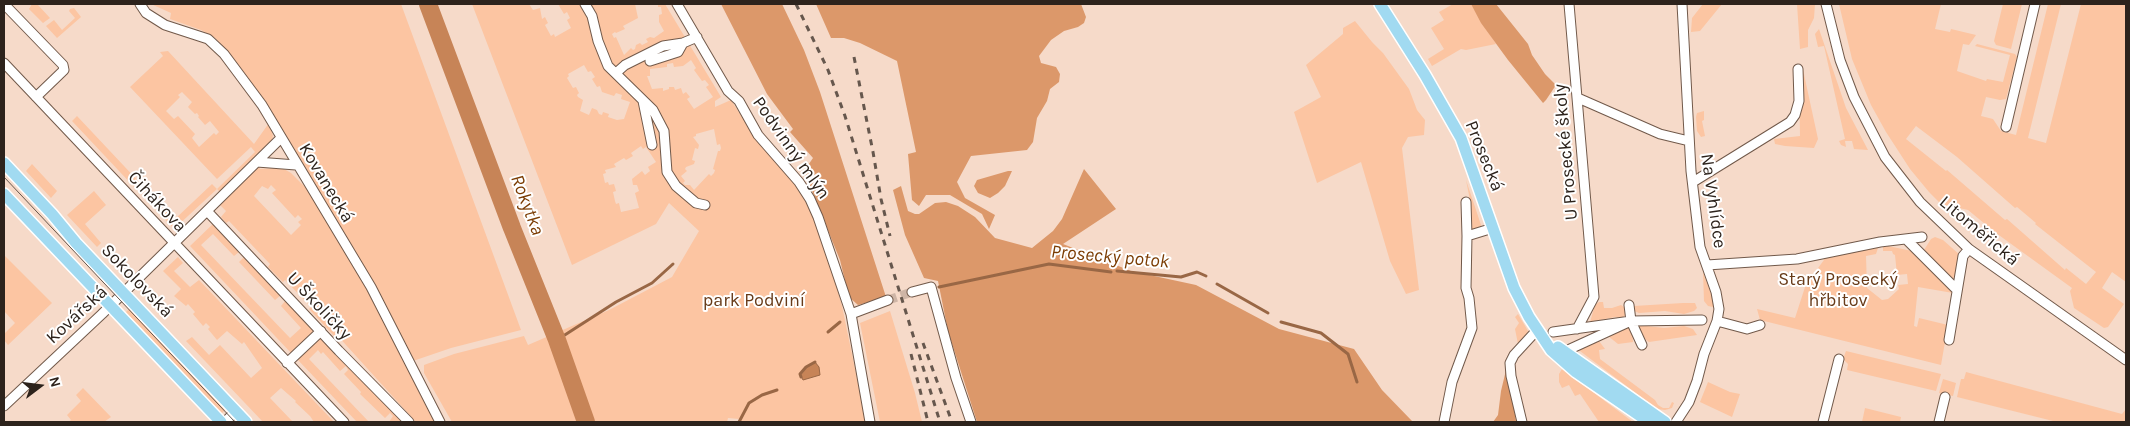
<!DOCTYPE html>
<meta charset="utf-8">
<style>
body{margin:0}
#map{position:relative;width:2130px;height:426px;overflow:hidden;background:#f6dac9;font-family:Karla,sans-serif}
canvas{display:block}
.frame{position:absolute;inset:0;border:5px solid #2d231c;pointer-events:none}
.north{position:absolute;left:15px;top:361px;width:50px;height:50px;-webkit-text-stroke:4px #fff;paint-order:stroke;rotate:75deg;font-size:14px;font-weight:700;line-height:20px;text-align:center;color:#2d231c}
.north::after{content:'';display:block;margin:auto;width:18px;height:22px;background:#2d231c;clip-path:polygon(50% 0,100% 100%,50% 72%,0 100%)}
</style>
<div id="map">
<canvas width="2130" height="426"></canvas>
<div class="frame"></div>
<div class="north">N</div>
</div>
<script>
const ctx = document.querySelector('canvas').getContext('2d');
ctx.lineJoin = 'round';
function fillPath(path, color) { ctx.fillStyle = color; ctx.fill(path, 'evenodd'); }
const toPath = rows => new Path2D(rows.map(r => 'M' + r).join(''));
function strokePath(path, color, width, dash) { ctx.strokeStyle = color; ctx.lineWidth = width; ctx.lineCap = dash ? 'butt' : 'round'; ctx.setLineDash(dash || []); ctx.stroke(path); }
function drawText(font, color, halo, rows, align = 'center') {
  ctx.font = font + ' Karla,sans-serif'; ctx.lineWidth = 4; ctx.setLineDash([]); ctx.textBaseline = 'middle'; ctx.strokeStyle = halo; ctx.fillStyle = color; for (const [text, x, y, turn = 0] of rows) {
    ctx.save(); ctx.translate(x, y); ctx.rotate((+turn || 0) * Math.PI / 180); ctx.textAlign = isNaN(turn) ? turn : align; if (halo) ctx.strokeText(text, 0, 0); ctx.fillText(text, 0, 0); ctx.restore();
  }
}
const green = toPath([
 [32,4,39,4,38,5,50,18,43,23,29,9],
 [151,4,401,4,521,330,451,348,413,361,264,100,224,48,215,38,201,30,170,19,171,13],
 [472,4,529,4,533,10,540,8,542,19,545,17,548,23,545,25,546,27,551,36,554,34,555,37,571,28,567,20,570,18,567,12,564,14,558,4,635,4,638,18,623,26,625,29,616,33,615,32,612,34,614,38,616,37,624,55,631,48,633,50,635,49,636,45,640,43,642,45,648,42,646,39,650,37,654,38,664,31,659,22,659,15,662,14,661,7,658,7,658,4,665,4,721,97,715,101,715,107,731,100,758,142,800,189,818,221,842,306,866,422,739,422,739,419,728,418,727,422,452,422,424,373,424,365,454,354,524,336,528,345,609,310,672,277,699,231,669,203,656,224,572,265],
 [691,60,696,68,694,70,702,81,705,80,709,85,706,87,713,97,694,109,687,99,690,97,686,92,683,94,681,88,675,90,674,87,669,87,669,89,663,91,663,88,652,89,647,76,650,76,650,69,667,67,667,64,673,63,674,67,683,66],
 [584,65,588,72,591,71,595,77,592,79,597,87,600,86,602,92,614,96,616,93,622,95,621,99,630,102,624,119,617,120,608,117,609,114,603,112,602,115,599,114,597,110,592,108,589,115,580,111,583,100,578,97,577,95,579,93,576,87,573,88,567,78,569,76,568,74],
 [714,129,717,145,720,144,721,148,720,151,718,151,713,169,715,170,714,173,711,176,709,174,694,190,690,185,685,185,683,183,685,181,681,176,687,171,685,169,686,167,694,164,695,161,692,160,695,148,698,149,699,145,693,137,696,136,696,134],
 [641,146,643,149,646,147,656,162,648,167,650,171,645,175,642,171,632,179,633,185,637,185,639,191,635,193,639,208,621,212,619,203,616,204,615,201,613,192,616,191,614,184,609,185,608,182,605,183,603,174,606,173,605,170,616,167,614,164,624,158,626,160,633,156,631,153],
 [1453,4,1471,4,1496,44,1466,50,1461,49,1432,66,1428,59,1444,49,1431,28,1444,20,1439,12],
 [1703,4,1722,4,1700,31,1691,32,1692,18],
 [1797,4,1815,4,1814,18,1808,30,1808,47,1800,49],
 [1839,4,1941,4,1935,29,1950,32,1951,29,1976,35,1969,45,1963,44,1957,71,1986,81,1987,79,2003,82,2010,55,1975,46,1977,44,2015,54,2017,57,2006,99,2000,100,1986,97,1981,116,1993,119,2001,131,2016,135,2048,4,2061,4,2028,138,2046,143,2081,4,2126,4,2126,282,2112,272,2102,288,2124,304,2108,327,2104,328,2074,308,2070,291,2072,288,1996,233,1968,210,1941,204,1929,192,1910,169,1886,132,1871,105,1852,59],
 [1916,126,1957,157,2015,208,2017,207,2036,223,2035,224,2096,272,2086,284,2066,268,2065,270,2007,219,2005,220,1947,170,1946,171,1906,139],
 [2003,4,2022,4,2011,49,1996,45,1994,41],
 [74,8,81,17,57,38,46,26,54,20,62,30,75,18,69,11,70,9],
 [1355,21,1372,42,1383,53,1409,89,1417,110,1425,120,1424,135,1408,137,1402,148,1419,290,1406,294,1390,261,1361,162,1317,183,1294,112,1321,97,1306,65,1343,34,1343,28],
 [1819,29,1846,108,1868,150,1854,149,1852,141,1845,141,1846,147,1841,145,1839,141,1845,139,1824,46,1818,47,1815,34],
 [168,51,254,144,269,123,273,136,271,144,259,157,260,169,274,168,284,169,291,173,308,190,358,273,437,422,416,422,336,334,334,336,309,309,311,307,285,280,283,282,268,267,270,264,229,221,226,223,221,217,226,211,218,203,225,197,217,189,174,229,150,203,155,199,175,219,212,184,217,189,255,152,251,147,217,179,130,87,163,56,160,52],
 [182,92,192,102,188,107,195,114,197,113,199,116,198,117,205,125,210,121,219,132,216,135,214,133,199,147,192,138,195,134,178,116,174,119,166,111,180,97,178,95],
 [271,185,276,190,272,193,295,218,298,215,302,219,298,222,301,225,291,235,254,196,262,186,268,189],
 [1802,65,1818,139,1814,148,1785,146,1775,144,1774,139,1800,136,1799,66],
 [1704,111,1704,120,1702,121,1705,136,1701,137,1697,131,1696,117,1697,113],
 [77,116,140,183,135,188,72,121],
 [32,164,57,191,51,198,26,171],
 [1466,180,1482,228,1470,232,1470,200],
 [94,191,106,205,85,224,101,243,97,247,67,215],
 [215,222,314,330,292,354,190,246],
 [213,234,234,256,239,252,244,257,239,262,275,300,281,295,286,300,281,306,301,328,290,338,201,245],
 [1935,237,1943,240,1960,255,1957,275,1952,279,1949,279,1924,250,1931,239],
 [1888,246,1912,251,1952,288,1953,293,1918,287,1914,326,1917,327,1919,318,1948,325,1941,365,1760,320,1757,309,1795,318,1806,284,1824,260,1823,258,1845,252,1878,248,1876,254,1866,256,1867,288,1882,300,1888,299,1899,289,1898,285,1908,284,1907,274,1897,275,1895,255,1893,254,1892,251,1883,251,1883,247],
 [4,255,52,303,8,345,4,340,4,334,15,323,4,311],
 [178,257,183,263,174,271,190,287,199,280,334,422,314,422,310,416,295,402,296,401,281,388,270,398,293,422,263,422,186,341,192,337,209,355,220,345,251,378,262,368,244,342,242,344,227,331,217,340,208,329,210,327,206,323,203,326,193,314,195,312,188,304,186,306,174,296,181,289,163,271],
 [1703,272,1713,299,1713,307,1708,306,1704,301],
 [1599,302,1603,302,1604,308,1612,308,1621,305,1628,310,1625,316,1620,318,1615,317,1590,322,1595,305],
 [1683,303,1695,303,1697,308,1694,311,1684,314,1665,311,1639,313,1632,310,1634,306],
 [130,308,226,409,220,415,124,314],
 [890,311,915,393,922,422,880,422,860,323],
 [1518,314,1528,331,1525,337,1518,344,1515,329,1519,323,1515,317],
 [1638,325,1664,328,1684,326,1693,329,1697,335,1649,342,1642,337],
 [1628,326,1632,328,1633,342,1618,344,1608,336],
 [321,338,404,422,389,422,393,416,390,413,385,418,360,394,361,392,344,374,348,370,346,366,340,371,323,352,321,354,318,350,309,359,369,422,357,422,297,359],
 [1599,341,1605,349,1599,350,1600,359,1655,400,1658,405,1663,408,1669,408,1672,402,1674,403,1672,408,1665,410,1657,409,1580,351,1579,348],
 [1846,351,1941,374,1936,391,1847,370,1848,364,1843,359],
 [1562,369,1633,422,1599,422,1580,394,1575,396,1569,385,1562,388,1559,382,1559,374],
 [1966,372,2122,414,2126,409,2126,422,2057,422,1957,397,1961,379,1964,379],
 [1943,379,1956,383,1953,396,1939,393],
 [1708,382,1730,392,1740,394,1732,417,1700,402],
 [83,388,111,417,104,422,68,422,71,420,67,415,81,401,76,395],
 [1865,408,1901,417,1900,422,1862,422]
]);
const forest = toPath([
 [721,4,782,4,783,6,804,50,820,92,886,297,858,305,849,297,840,260,804,171,813,158,790,132,793,129,767,94],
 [816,4,1081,4,1086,17,1084,23,1078,27,1064,31,1051,40,1039,56,1041,63,1056,67,1060,74,1059,82,1050,89,1047,101,1037,118,1033,142,1027,150,971,156,957,182,965,198,995,215,989,229,982,214,950,195,926,195,919,206,912,200,908,154,916,152,897,61,860,43,844,38,831,38],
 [1471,4,1496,4,1528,44,1532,55,1545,74,1556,85,1546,100,1543,103,1508,60,1481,23],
 [1084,169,1116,209,1063,244,1131,271,1196,285,1279,329,1354,349,1382,390,1413,422,977,422,948,331,938,281,924,278,905,235,893,190,901,186,908,211,915,214,919,214,935,203,946,202,958,206,975,217,995,238,1032,248,1053,231,1062,219],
 [1008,171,1012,171,1005,186,998,193,990,198,978,193,974,186,977,180],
 [1507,366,1516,421,1493,422,1498,415,1501,391]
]);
const water = toPath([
 [815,362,819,367,820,375,803,380,800,374,806,367,815,362]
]);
const stream = toPath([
 [1117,271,1181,277,1197,272,1206,276],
 [1217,284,1268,313],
 [939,287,1049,264,1111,272],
 [1281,322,1321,333,1348,354,1357,382],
 [828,332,840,322],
 [557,340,616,302,652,283,673,264],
 [801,377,800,374,806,367,815,362],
 [739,422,749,403,762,395,777,390]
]);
const river = toPath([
 [428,4,512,228,557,340,586,422]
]);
const minorTunnel = toPath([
 [888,300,912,292]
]);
const minor = toPath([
 [4,4,63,65,64,70,36,97],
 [140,4,146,13,165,25,208,39,224,54,262,105,371,287,440,422],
 [585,4,592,16,598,41,608,66,653,110,664,131,667,172,676,186,696,203,705,205],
 [677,4,728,91,739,101,758,135,799,182,810,199,818,217,851,314,870,422],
 [1569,4,1594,297,1577,329],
 [1826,4,1840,60,1854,97,1885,157,1920,202,1969,249,2126,360],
 [650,61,678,52,683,43],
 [4,63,344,422],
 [616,73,625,65,663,46,683,43,697,37],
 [1578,98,1660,134,1689,141],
 [643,101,652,145],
 [2006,127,2035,4],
 [257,162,296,165],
 [1693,182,1790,122,1795,115,1799,101,1798,69],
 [1466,202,1467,236],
 [207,211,339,351,409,422],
 [1906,239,1957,290],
 [1707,265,1797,259,1880,242,1922,237],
 [912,292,931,287,956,378,971,422],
 [851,314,888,300],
 [1631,321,1642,345],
 [1717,321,1747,329,1760,325],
 [1553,332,1631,321,1702,320],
 [1949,340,1963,256,1969,249],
 [1570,349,1631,321,1629,305],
 [287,363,321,331],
 [4,406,102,314,281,138],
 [225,422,236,411],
 [1444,422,1452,382,1472,328,1469,298,1466,288,1467,236,1493,228],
 [1522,422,1511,376,1510,363,1514,355,1537,330],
 [1676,422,1689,402,1697,381,1704,354,1717,321,1719,309,1716,292,1700,247,1691,171,1682,4],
 [1823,422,1839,359],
 [1939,422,1945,397]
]);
const major = toPath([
 [1380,4,1425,75,1461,138,1514,288,1529,317,1551,350,1576,372,1649,422],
 [4,163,52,214,76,243,246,422],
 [4,194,221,422],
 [1558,347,1665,422]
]);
const tram = toPath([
 [4,177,235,422]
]);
const rail = toPath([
 [796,4,828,70,845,116,940,422],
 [854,57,873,152,881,199,890,236],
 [923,343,952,422],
 [911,354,928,422]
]);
const streetNames = [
 ["Podvinný mlýn",791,148,55],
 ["U Prosecké školy",1566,152,-95],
 ["Prosecká",1484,156,68],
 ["Kovanecká",326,183,59],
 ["Na Vyhlídce",1713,201,82],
 ["Čihákova",157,202,47],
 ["Litoměřická",1979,231,40],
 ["Sokolovská",137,281,46],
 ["U Školičky",319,306,47],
 ["Kovářská",77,315,-43]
];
const parkNames = [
 ["Starý Prosecký",1838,280],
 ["hřbitov",1838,301],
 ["park Podviní",754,301]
];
const waterNames = [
 ["Rokytka",527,205,69],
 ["Prosecký potok",1110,257,5]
];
fillPath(green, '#fcc5a2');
fillPath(forest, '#dc986a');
fillPath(water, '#c78457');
strokePath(water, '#996745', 1);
strokePath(stream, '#996745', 3);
strokePath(river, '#c78457', 18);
strokePath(minorTunnel, '#ceb5a6', 9, [9, 4.5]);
strokePath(minor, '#71594a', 11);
strokePath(major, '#fff', 14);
strokePath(minor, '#fff', 9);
strokePath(major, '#a1daf1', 11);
strokePath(tram, '#66574d', 1);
strokePath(rail, '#66574d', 3, [6, 6]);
drawText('18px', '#2d231c', '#fff', streetNames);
drawText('18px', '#683b19', '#fff', parkNames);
drawText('italic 19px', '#7b3c03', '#fff', waterNames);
</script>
